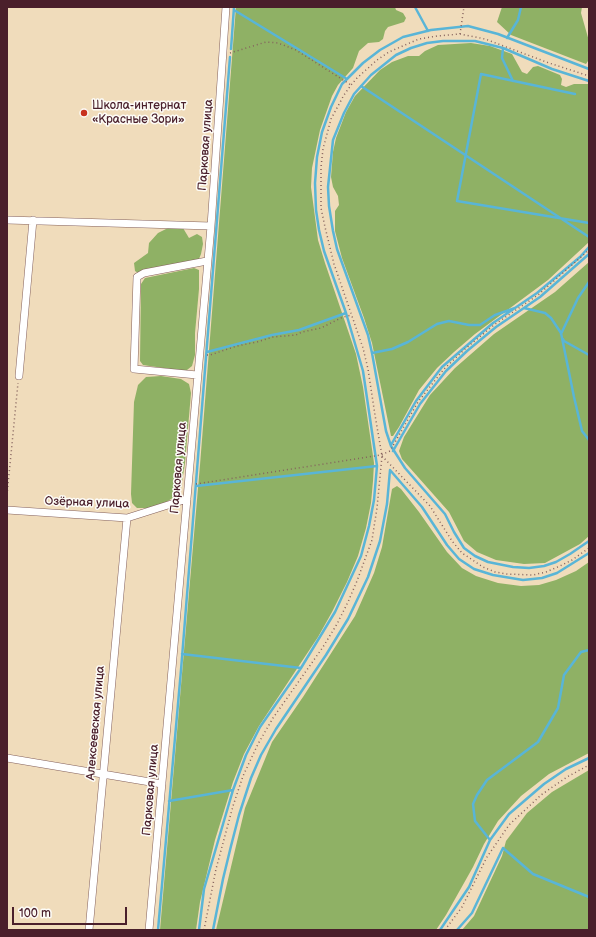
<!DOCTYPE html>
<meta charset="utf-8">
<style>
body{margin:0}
#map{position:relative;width:596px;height:937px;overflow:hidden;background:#f0dcbb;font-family:"Balsamiq Sans",sans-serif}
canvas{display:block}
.frame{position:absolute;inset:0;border:8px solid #4a1f2b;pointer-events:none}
.scale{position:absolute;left:12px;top:907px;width:115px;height:18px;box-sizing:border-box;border:2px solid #4a1f2b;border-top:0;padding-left:5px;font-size:12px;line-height:14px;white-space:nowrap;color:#4a1f2b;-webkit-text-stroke:3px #fdfcf7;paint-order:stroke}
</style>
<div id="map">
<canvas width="596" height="937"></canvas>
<div class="frame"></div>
<div class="scale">100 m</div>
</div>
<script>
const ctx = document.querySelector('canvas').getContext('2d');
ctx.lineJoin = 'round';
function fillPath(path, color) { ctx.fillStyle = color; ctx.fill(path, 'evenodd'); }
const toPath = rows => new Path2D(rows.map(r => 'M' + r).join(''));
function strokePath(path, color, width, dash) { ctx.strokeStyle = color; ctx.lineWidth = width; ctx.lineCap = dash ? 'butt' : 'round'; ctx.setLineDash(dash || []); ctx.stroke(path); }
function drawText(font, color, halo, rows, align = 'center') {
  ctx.font = font + ' "Balsamiq Sans",sans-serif'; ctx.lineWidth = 3; ctx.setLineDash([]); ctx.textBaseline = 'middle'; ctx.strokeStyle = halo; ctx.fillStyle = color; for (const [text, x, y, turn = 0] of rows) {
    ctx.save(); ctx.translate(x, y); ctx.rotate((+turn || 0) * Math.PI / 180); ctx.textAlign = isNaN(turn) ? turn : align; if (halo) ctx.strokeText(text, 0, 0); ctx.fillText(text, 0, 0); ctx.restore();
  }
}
const forest = toPath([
 [236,7,395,7,396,10,403,13,406,18,404,22,388,27,385,31,383,39,379,42,368,43,359,51,353,68,338,85,332,96,320,130,312,168,311,187,318,240,325,263,356,354,363,387,374,463,373,481,371,503,366,528,358,556,347,582,332,612,318,637,259,726,244,754,233,782,215,840,200,902,196,930,160,930,200,465],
 [502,7,582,7,581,13,589,41,588,61,586,64,511,35,497,22],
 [471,43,490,46,512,54,522,72,527,74,533,67,538,66,560,75,562,79,561,85,566,87,574,84,589,84,589,242,548,280,475,334,454,352,437,368,419,390,399,427,393,436,391,436,372,343,364,318,342,258,335,231,335,211,339,205,338,196,333,187,331,177,333,152,336,138,346,112,355,96,380,70,392,62,408,56,419,56,425,51,438,45],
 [168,228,183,228,189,238,197,234,202,237,203,244,201,254,199,259,138,273,135,271,134,263,148,253,149,243,158,233],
 [589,262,589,536,580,544,545,563,524,564,496,560,477,552,464,541,449,512,402,459,399,451,404,437,430,395,455,368,494,334,555,292],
 [194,268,199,270,199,289,195,333,195,355,192,366,187,370,177,370,143,365,140,361,141,284,145,278],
 [161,376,181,379,189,384,191,393,185,463,181,488,174,497,165,503,148,508,137,508,132,503,131,494,134,402,138,385,146,377],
 [397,486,401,489,419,512,447,552,462,568,476,576,498,583,521,586,539,585,556,580,576,571,589,562,589,753,549,774,521,796,498,821,484,844,473,867,446,915,436,930,216,930,245,808,272,742,303,697,355,616,374,573,382,547,392,489],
 [589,770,589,930,462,930,474,916,502,856,506,841,527,813,552,792]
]);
const stream = toPath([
 [415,7,428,31],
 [234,10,347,79],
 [507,38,518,20,521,7],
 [503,48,552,69,589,81],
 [231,49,234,7],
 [361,86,589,237],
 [575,94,481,74,457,201,589,223],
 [515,308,495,315,480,325,469,325,449,321,437,324,408,342,392,349,372,353,386,431,391,446,405,468,445,514,454,532,464,548,475,556,488,562,513,567,529,568,544,566,556,562,570,554,589,541],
 [524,308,545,313,551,318,561,333,574,397,582,431,589,440],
 [346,313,363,371,377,466],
 [561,334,578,298,589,282],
 [563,339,564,341,589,355],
 [207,352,272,335,299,330,346,313,324,251,319,230,316,210,315,183,317,157,322,132,331,107,342,84,363,63,380,50,403,37,431,30,468,26,498,34,589,69],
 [372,353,368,335,337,249,333,231,329,206,328,187,333,140,344,113,354,94,371,75,396,55,411,48,427,43,443,41,475,41,503,48,502,58,513,81],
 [391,445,416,401,442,367,493,323,537,293,580,257,589,247],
 [393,451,420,404,446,371,467,351,496,327,540,297,589,254],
 [196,486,377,466,374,500,369,526,361,556,335,612,301,668],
 [182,654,301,668,260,727,246,755,233,790],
 [169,801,233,790,204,889,199,930],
 [490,840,475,821,473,804,477,795,487,780,538,742,558,708,564,675,581,652,589,650],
 [158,930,181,670,230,57],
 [213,930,223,879,231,846,239,815,251,778,261,755,276,729,326,655,348,619,368,577,380,541,387,504,390,470,422,507,447,545,459,559,474,569,493,575,523,580,542,578,557,573,589,553],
 [440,930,469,887,490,840,509,814,544,784,566,769,589,758],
 [457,930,472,913,503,848,533,874,589,897]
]);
const path = toPath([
 [460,34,464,7],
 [230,53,266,42,278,43,296,50,351,85],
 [207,355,210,355,237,346,257,342,273,337,296,335,302,332,321,328,343,317,352,315],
 [382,456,430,506,452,541,462,553,483,567,495,572,507,574,533,575,546,572,560,566,572,560,589,548],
 [196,484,381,455,390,451,418,402,444,369,465,349,494,325,538,295,589,250],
 [7,495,18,383],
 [204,930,216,869,233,806,243,776,258,744,273,718,323,647,337,624,348,602,357,581,372,540,377,508,382,456,375,415,368,369,363,348,334,264,325,227,321,208,321,167,323,149,331,119,344,95,351,85,357,78,377,60,389,52,405,45,419,39,437,36,460,34,485,39,549,63,589,76],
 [445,930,462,907,487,857,509,825,541,795,567,777,589,765]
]);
const street = toPath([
 [7,220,211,226],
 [197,375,134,369,137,277,144,273,207,261],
 [19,376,33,220],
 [7,510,127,518,187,499],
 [7,758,162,784],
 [89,930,127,518],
 [149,930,211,226,226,7]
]);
const markers = [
 [84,113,4,"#c8321e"]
];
const poiNames = [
 ["Школа-интернат",92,106],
 ["«Красные Зори»",92,120]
];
const streetNames = [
 ["Парковая улица",206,145,-86],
 ["Парковая улица",179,468,-85],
 ["Озёрная улица",87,503,2],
 ["Алексеевская улица",96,723,-85],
 ["Парковая улица",151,790,-85]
];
fillPath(forest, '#8fb165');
strokePath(stream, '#59b5d7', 2.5);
strokePath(street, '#84615d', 8);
strokePath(path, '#84615d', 1.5, [1, 3]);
strokePath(street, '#fff', 7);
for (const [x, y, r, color] of markers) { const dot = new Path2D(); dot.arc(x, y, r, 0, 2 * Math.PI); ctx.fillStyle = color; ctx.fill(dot); strokePath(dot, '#fdfcf7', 1.5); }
drawText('12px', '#4a1f2b', '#fdfcf7', poiNames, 'left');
drawText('12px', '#4a1f2b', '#fdfcf7', streetNames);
</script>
